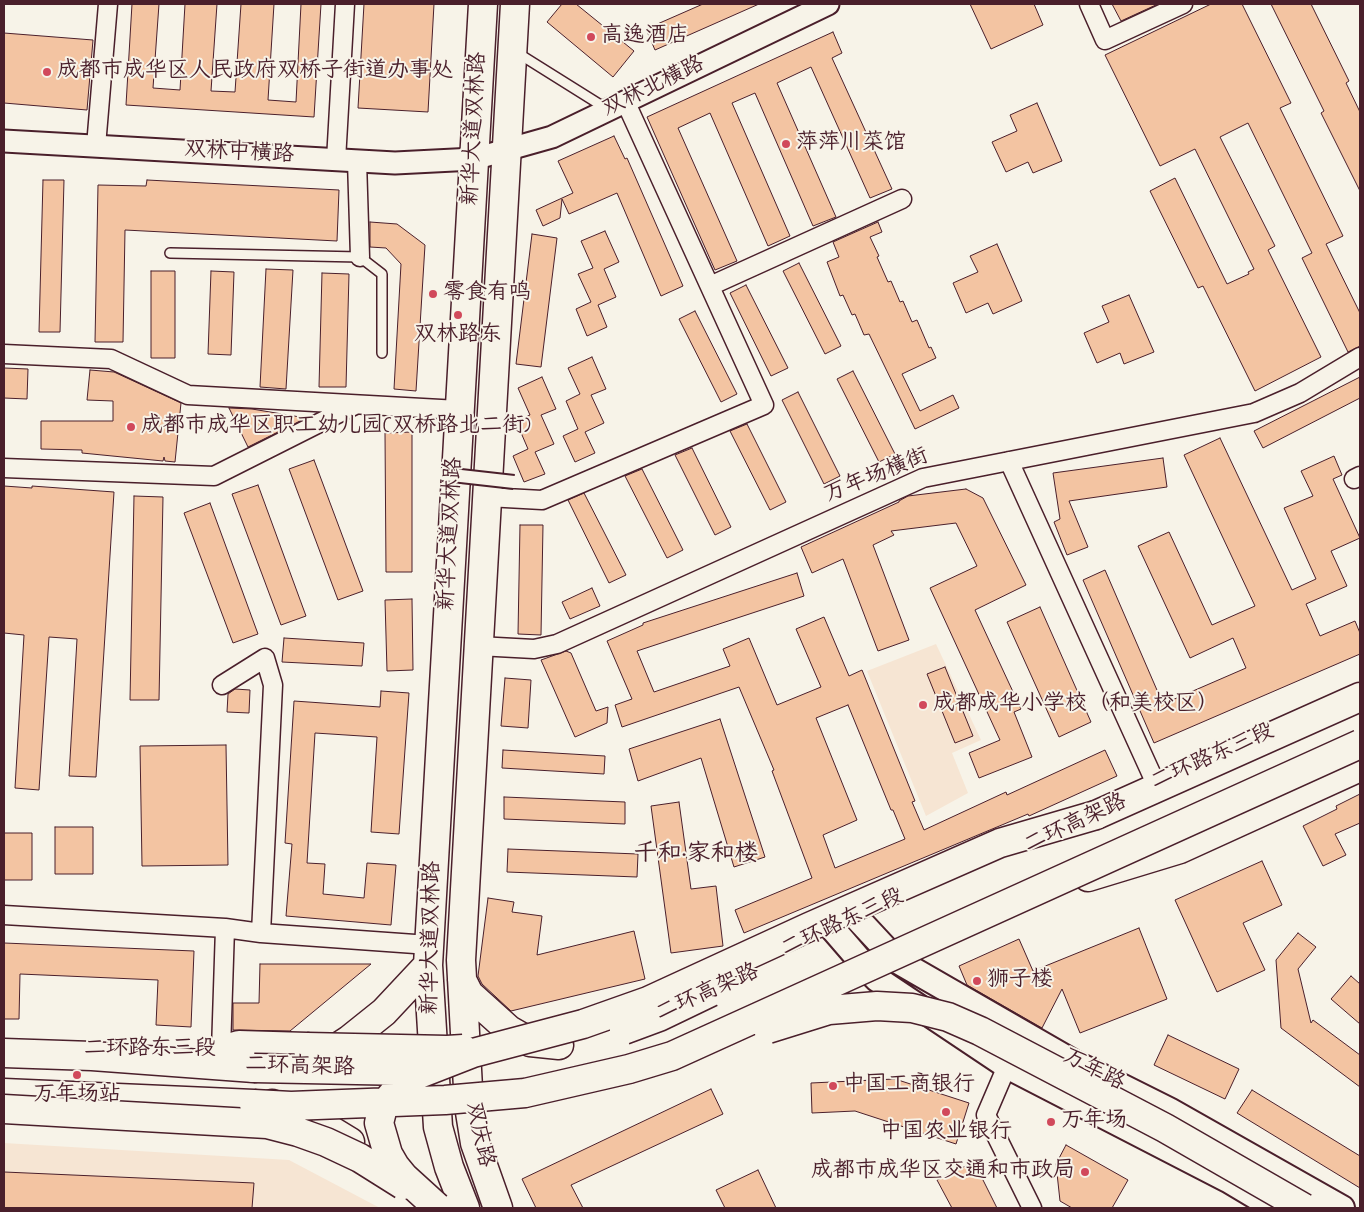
<!DOCTYPE html>
<meta charset="utf-8">
<style>
body{margin:0}
#map{position:relative;width:1364px;height:1212px;overflow:hidden;background:#f7f3e8;font-family:"Indie Flower",sans-serif}
canvas{display:block}
.frame{position:absolute;inset:0;border:5px solid #4a1f2b;pointer-events:none}
</style>
<div id="map">
<canvas width="1364" height="1212"></canvas>
<div class="frame"></div>
</div>
<script>
const ctx = document.querySelector('canvas').getContext('2d');
ctx.lineJoin = 'round';
function fillPath(path, color) { ctx.fillStyle = color; ctx.fill(path, 'evenodd'); }
const toPath = rows => new Path2D(rows.map(r => 'M' + r).join(''));
function strokePath(path, color, width, dash) { ctx.strokeStyle = color; ctx.lineWidth = width; ctx.lineCap = dash ? 'butt' : 'round'; ctx.setLineDash(dash || []); ctx.stroke(path); }
function drawText(font, color, halo, rows, align = 'center') {
  ctx.font = font + ' "Indie Flower","LXGW WenKai TC",sans-serif'; ctx.lineWidth = 4; ctx.setLineDash([]); ctx.textBaseline = 'middle'; ctx.strokeStyle = halo; ctx.fillStyle = color; for (const [text, x, y, turn = 0] of rows) {
    ctx.save(); ctx.translate(x, y); ctx.rotate((+turn || 0) * Math.PI / 180); ctx.textAlign = isNaN(turn) ? turn : align; if (halo) ctx.strokeText(text, 0, 0); ctx.fillText(text, 0, 0); ctx.restore();
  }
}
const built = toPath([
 [936,644,981,740,952,753,968,793,926,816,867,671],
 [4,1143,289,1160,380,1208,4,1208]
]);
const building = toPath([
 [132,4,159,4,153,88,180,90,185,4,217,4,211,91,235,92,241,4,274,4,268,100,296,102,301,4,321,4,314,117,126,105,132,4],
 [364,4,434,4,428,112,358,108,364,4],
 [562,4,576,4,634,51,613,77,547,22,562,4],
 [703,4,759,4,655,50,646,29,703,4],
 [970,4,1034,4,1043,25,991,49,970,4],
 [1112,4,1158,4,1121,21,1112,4],
 [1211,4,1242,4,1291,103,1280,108,1343,236,1326,244,1360,313,1360,346,1348,352,1302,258,1312,253,1248,123,1220,137,1275,246,1268,250,1321,357,1255,391,1203,286,1198,288,1150,191,1175,178,1227,284,1249,274,1248,272,1254,269,1195,149,1160,166,1105,55,1211,4],
 [1271,4,1311,4,1349,81,1346,83,1360,112,1360,191,1321,113,1324,111,1271,4],
 [833,32,842,53,832,58,892,189,870,198,811,67,777,83,836,217,813,226,755,93,732,103,790,236,768,246,710,113,678,128,737,261,715,270,647,117,833,32],
 [4,33,93,40,87,110,4,103,4,33],
 [1037,103,1062,161,1033,173,1028,162,1006,172,992,142,1017,131,1010,115,1037,103],
 [614,136,625,159,627,158,683,286,661,296,617,193,569,214,562,199,560,218,543,226,536,210,573,193,558,161,614,136],
 [43,180,64,180,60,332,39,332,43,180],
 [147,180,339,190,337,241,125,230,123,342,95,342,98,185,146,186,147,180],
 [370,222,397,224,425,245,416,391,394,389,401,264,386,248,370,247,370,222],
 [878,222,882,232,870,237,879,256,877,257,888,282,891,281,900,302,903,301,912,322,917,320,929,348,931,347,936,358,902,374,920,411,953,395,959,408,915,429,869,334,864,335,855,314,852,315,843,295,840,296,827,262,839,257,833,242,878,222],
 [605,231,619,262,604,269,616,297,598,305,607,327,587,336,576,309,591,302,578,274,593,268,581,241,605,231],
 [532,234,557,238,541,367,516,364,532,234],
 [997,244,1022,301,993,314,988,303,966,313,953,283,978,272,970,256,997,244],
 [799,263,841,346,825,354,783,271,799,263],
 [266,269,293,270,286,389,260,387,266,269],
 [151,271,175,271,175,358,151,358,151,271],
 [211,271,234,272,231,355,208,354,211,271],
 [322,273,349,274,346,387,319,387,322,273],
 [746,285,788,368,771,376,730,293,746,285],
 [1129,295,1154,352,1124,364,1120,353,1097,363,1084,333,1109,322,1102,306,1129,295],
 [695,311,737,394,721,402,679,319,695,311],
 [592,357,606,389,591,395,604,423,585,432,595,453,575,462,563,436,578,429,566,401,580,394,568,368,592,357],
 [4,368,28,369,27,399,4,398,4,368],
 [90,370,114,372,181,403,175,462,165,461,164,457,163,461,82,453,82,450,41,449,41,421,113,421,113,401,87,400,90,370],
 [853,371,895,454,879,462,837,379,853,371],
 [542,377,556,409,541,415,554,444,535,452,545,474,524,482,513,456,528,449,516,421,530,415,518,388,542,377],
 [1360,377,1360,398,1263,448,1254,431,1360,377],
 [798,392,840,476,824,484,782,400,798,392],
 [229,408,252,409,306,418,248,447,229,408],
 [747,424,786,502,770,510,730,431,747,424],
 [412,432,412,572,386,572,385,433,412,432],
 [1220,438,1292,590,1316,579,1284,508,1313,496,1301,471,1334,456,1342,475,1333,479,1360,538,1331,551,1347,586,1306,604,1320,636,1355,621,1360,633,1360,654,1154,743,1083,580,1105,570,1163,704,1246,668,1233,638,1190,658,1138,546,1169,532,1212,625,1255,606,1184,455,1220,438],
 [692,448,731,527,715,535,675,455,692,448],
 [1163,458,1167,487,1069,501,1088,547,1067,555,1054,522,1060,519,1053,473,1163,458],
 [314,460,363,591,338,600,289,469,314,460],
 [642,469,683,550,667,558,625,476,642,469],
 [258,485,306,616,281,625,232,494,258,485],
 [4,486,32,488,32,486,114,492,96,777,69,776,77,639,49,637,39,790,15,788,24,635,4,633,4,486],
 [966,489,983,498,1026,585,975,610,1021,709,1014,712,1032,757,979,778,969,753,1000,740,930,588,977,566,956,523,891,531,894,535,873,545,909,640,878,651,843,559,812,573,801,547,899,502,899,501,908,496,966,489],
 [584,493,626,575,609,583,568,500,584,493],
 [134,496,163,497,159,700,130,700,134,496],
 [210,503,258,634,233,643,184,513,210,503],
 [520,525,543,525,541,635,518,634,520,525],
 [797,573,804,596,637,651,654,692,730,666,723,649,749,638,777,705,821,687,796,629,824,617,849,676,862,670,915,801,912,802,924,830,1006,792,1007,795,1105,750,1117,776,1029,816,1028,814,744,933,735,910,812,878,772,771,774,770,739,687,622,727,615,705,632,699,607,641,643,625,643,623,797,573],
 [848,705,891,810,893,810,905,839,835,868,823,835,857,820,816,718,848,705],
 [592,588,600,606,570,619,562,602,592,588],
 [412,599,413,670,387,671,385,600,412,599],
 [1040,607,1091,722,1059,737,1007,622,1040,607],
 [284,638,364,643,362,666,282,662,284,638],
 [566,651,571,653,596,711,608,707,607,723,575,737,541,660,566,651],
 [945,667,973,736,955,743,927,674,945,667],
 [505,678,531,680,528,728,501,726,505,678],
 [235,689,250,690,249,713,227,712,228,694,235,689],
 [381,691,409,693,399,834,371,832,377,737,315,733,307,863,325,864,323,894,364,898,367,863,396,865,391,925,286,916,292,844,285,843,294,701,380,707,381,691],
 [720,719,765,857,734,867,701,758,638,781,629,749,720,719],
 [226,745,228,865,142,866,140,746,226,745],
 [503,750,605,756,604,774,502,768,503,750],
 [1360,794,1360,823,1335,834,1346,855,1323,866,1303,826,1337,809,1336,806,1360,794],
 [504,797,625,802,625,824,504,819,504,797],
 [679,802,691,889,716,886,723,946,671,953,651,806,679,802],
 [55,827,93,827,93,874,55,874,55,827],
 [4,833,32,833,32,880,4,880,4,833],
 [508,849,638,854,637,877,507,872,508,849],
 [1262,861,1282,905,1243,923,1265,970,1217,992,1175,900,1262,861],
 [488,898,514,902,512,912,542,916,537,955,634,931,645,979,511,1011,482,984,478,976,488,898],
 [1139,928,1167,999,1080,1033,1062,989,1042,1028,967,985,959,966,1019,939,1033,971,1139,928],
 [1298,933,1316,947,1298,969,1311,1023,1313,1020,1360,1055,1360,1087,1281,1028,1276,960,1298,933],
 [4,943,194,951,191,1027,156,1025,158,980,20,974,19,1019,4,1019,4,943],
 [260,964,371,964,290,1031,233,1030,233,1003,259,1003,260,964],
 [1351,976,1360,984,1360,1024,1331,999,1351,976],
 [1168,1035,1239,1069,1225,1099,1154,1065,1168,1035],
 [895,1079,969,1103,956,1144,855,1111,812,1113,811,1083,895,1079],
 [711,1089,723,1114,571,1185,583,1208,536,1208,522,1179,711,1089],
 [1252,1090,1360,1156,1360,1188,1237,1113,1252,1090],
 [1066,1145,1128,1180,1112,1208,1072,1208,1060,1201,1056,1164,1066,1145],
 [974,1162,997,1208,952,1208,937,1180,974,1162],
 [758,1170,776,1208,725,1208,716,1190,758,1170],
 [4,1172,254,1183,252,1208,4,1208,4,1172]
]);
const service = toPath([
 [516,52,607,109],
 [170,253,360,257,382,274,382,353]
]);
const minor = toPath([
 [1089,4,1105,40,1183,4],
 [96,146,108,4],
 [336,160,345,4],
 [357,161,360,257],
 [710,286,902,199],
 [4,354,111,359,188,395,459,410],
 [1009,461,1156,784],
 [4,468,214,476,355,405],
 [1354,479,1360,476],
 [487,497,542,500,764,405,626,103],
 [478,646,534,649,557,644,923,478,1254,413,1300,393,1360,357],
 [222,685,265,658,273,685,261,933],
 [4,915,225,928,261,933,429,945],
 [221,1050,225,928],
 [1007,1066,986,1115,1032,1208]
]);
const tertiary = toPath([
 [4,141,395,163,474,159,552,137,828,4]
]);
const secondary = toPath([
 [856,917,896,960,1073,1062,1169,1110,1342,1208],
 [832,928,870,972,877,979,1007,1066,1228,1180,1275,1208]
]);
const primary = toPath([
 [462,980,469,994,509,1030,530,1042,559,1045],
 [326,1055,349,1040,384,1012,428,965],
 [272,1104,332,1131,350,1142],
 [465,1208,449,1167,438,1127,428,965,483,4],
 [498,1208,475,1143,469,1106,461,960,515,4]
]);
const trunk = toPath([
 [1096,815,1360,697],
 [1088,877,1180,849,1360,767],
 [221,1050,239,1045,307,1047],
 [4,1053,92,1056,254,1068],
 [4,1093,254,1104]
]);
const pedestrianBridge = toPath([
 [443,474,514,482]
]);
const trunkBridge = toPath([
 [768,1029,829,1010,877,1006,912,1008,948,1017,980,1031,1165,1128,1304,1208],
 [624,1030,659,1017,711,992],
 [307,1047,447,1050,463,1049],
 [254,1068,408,1071,426,1069],
 [254,1104,291,1106,445,1100,525,1093,629,1069,672,1056,1360,744],
 [4,1109,267,1124,298,1132,326,1142,360,1158,403,1185],
 [437,1207,404,1177,395,1166,388,1154,379,1123,382,1111,387,1101,402,1083,414,1076,473,1053,583,1024,648,1001,809,927,1000,843,1096,815]
]);
const markers = [
 [591,37,5,"#d1495b"],
 [47,72,5,"#d1495b"],
 [786,144,5,"#d1495b"],
 [433,294,5,"#d1495b"],
 [458,315,5,"#d1495b"],
 [131,427,5,"#d1495b"],
 [923,705,5,"#d1495b"],
 [977,981,5,"#d1495b"],
 [77,1075,5,"#d1495b"],
 [833,1086,5,"#d1495b"],
 [946,1112,5,"#d1495b"],
 [1051,1122,5,"#d1495b"],
 [1085,1172,5,"#d1495b"]
];
const poiNames = [
 ["高逸酒店",601,37],
 ["成都市成华区人民政府双桥子街道办事处",57,72],
 ["萍萍川菜馆",796,144],
 ["零食有鸣",443,294],
 ["双林路东",458,336,"center"],
 ["成都市成华区职工幼儿园(双桥路北二街)",141,427],
 ["成都成华小学校（和美校区）",933,705],
 ["狮子楼",987,981],
 ["中国工商银行",843,1086],
 ["万年场站",77,1096,"center"],
 ["万年场",1061,1122],
 ["中国农业银行",946,1133,"center"],
 ["成都市成华区交通和市政局",1075,1172,"right"]
];
const streetNames = [
 ["双林北横路",654,88,-26],
 ["新华大道双林路",476,129,-87],
 ["双林中横路",239,154,3],
 ["万年场横街",877,477,-22],
 ["新华大道双林路",452,534,-87],
 ["二环路东三段",1213,758,-24],
 ["二环高架路",1076,825,-25],
 ["二环路东三段",843,924,-25],
 ["新华大道双林路",433,938,-89],
 ["二环高架路",708,994,-24],
 ["二环路东三段",150,1050],
 ["二环高架路",300,1068,2],
 ["万年路",1093,1071,27],
 ["双庆路",478,1135,78]
];
const neighbourhoodNames = [
 ["千和·家和楼",696,856]
];
fillPath(built, '#f6e5d3');
fillPath(building, '#f3c4a2');
strokePath(building, '#4a1f2b', 1);
strokePath(service, '#4a1f2b', 12);
strokePath(minor, '#4a1f2b', 21);
strokePath(tertiary, '#4a1f2b', 25);
strokePath(secondary, '#4a1f2b', 28);
strokePath(primary, '#4a1f2b', 31);
strokePath(trunk, '#4a1f2b', 31);
strokePath(service, '#f7f3e8', 9);
strokePath(minor, '#f7f3e8', 18);
strokePath(tertiary, '#f7f3e8', 21);
strokePath(secondary, '#f7f3e8', 24);
strokePath(primary, '#f7f3e8', 28);
strokePath(trunk, '#f7f3e8', 28);
strokePath(pedestrianBridge, '#4a1f2b', 16, []);
strokePath(trunkBridge, '#4a1f2b', 31, []);
strokePath(pedestrianBridge, '#f7f3e8', 12);
strokePath(trunkBridge, '#f7f3e8', 28);
for (const [x, y, r, color] of markers) { const dot = new Path2D(); dot.arc(x, y, r, 0, 2 * Math.PI); ctx.fillStyle = color; ctx.fill(dot); strokePath(dot, '#f7f3e8', 2); }
drawText('22px', '#4a1f2b', '#f7f3e8', poiNames, 'left');
drawText('22px', '#4a1f2b', '#f7f3e8', streetNames);
drawText('24px', '#4a1f2b', '#f7f3e8', neighbourhoodNames);
</script>
